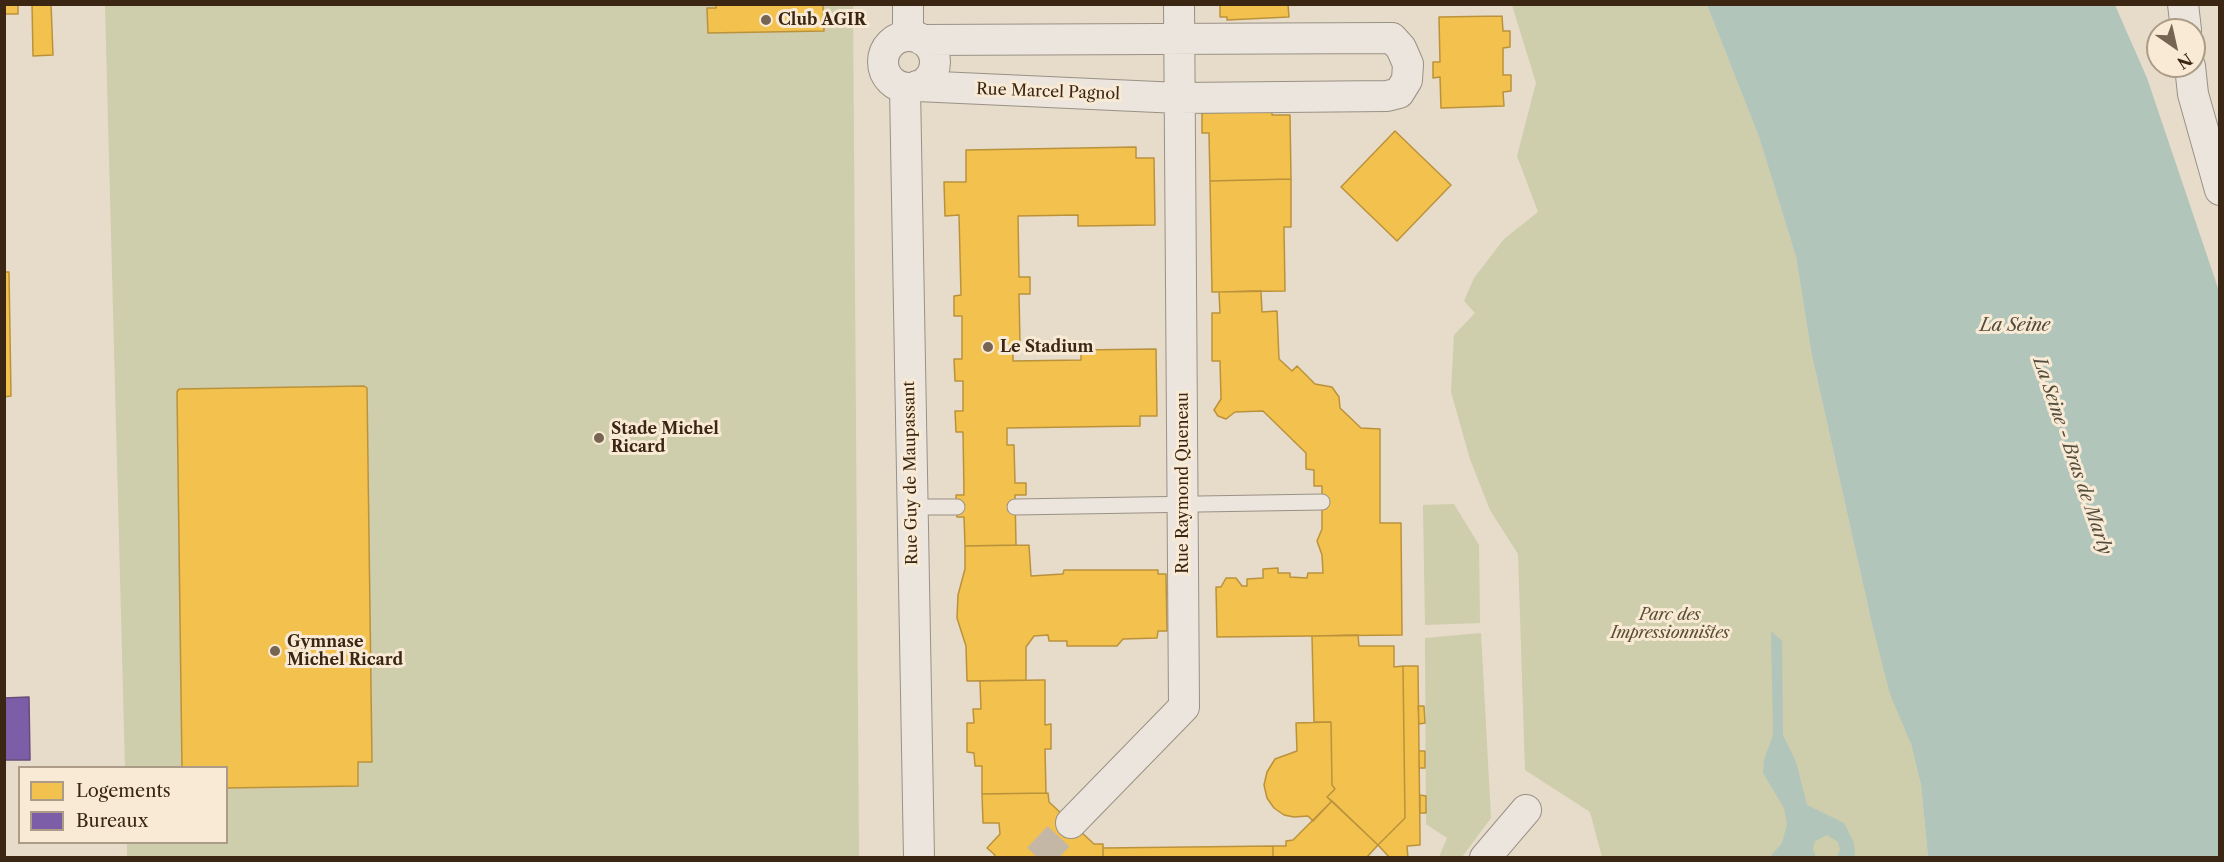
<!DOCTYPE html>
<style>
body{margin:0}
#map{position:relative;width:2224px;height:862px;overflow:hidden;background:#e7dbca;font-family:"Libre Caslon Text",serif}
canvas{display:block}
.frame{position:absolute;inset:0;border:6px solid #3b2613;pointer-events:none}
.legend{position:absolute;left:18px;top:766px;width:210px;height:78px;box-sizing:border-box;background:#f8ead4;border:2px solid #ac9c87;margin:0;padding:8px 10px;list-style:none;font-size:18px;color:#3b2613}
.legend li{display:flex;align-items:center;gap:12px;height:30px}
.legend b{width:30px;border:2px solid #ac9c87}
.north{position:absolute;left:2146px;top:18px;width:60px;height:60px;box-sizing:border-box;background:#f8ead4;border:2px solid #ac9c87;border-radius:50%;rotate:146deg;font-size:16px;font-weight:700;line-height:24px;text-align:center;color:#3b2613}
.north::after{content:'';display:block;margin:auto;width:21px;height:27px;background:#776553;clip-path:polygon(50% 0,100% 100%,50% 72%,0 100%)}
</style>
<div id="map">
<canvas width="2224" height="862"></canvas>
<div class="frame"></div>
<ul class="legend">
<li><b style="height:16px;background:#f2c14e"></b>Logements</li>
<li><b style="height:16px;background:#7b5ea7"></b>Bureaux</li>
</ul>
<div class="north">N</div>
</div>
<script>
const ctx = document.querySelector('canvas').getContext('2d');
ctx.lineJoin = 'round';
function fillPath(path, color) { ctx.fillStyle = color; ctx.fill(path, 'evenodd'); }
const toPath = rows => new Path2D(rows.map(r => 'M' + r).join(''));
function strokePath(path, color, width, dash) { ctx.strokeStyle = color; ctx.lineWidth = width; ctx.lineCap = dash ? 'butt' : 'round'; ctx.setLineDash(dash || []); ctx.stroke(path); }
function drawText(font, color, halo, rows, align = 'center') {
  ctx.font = font + ' "Libre Caslon Text",serif'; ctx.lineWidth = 6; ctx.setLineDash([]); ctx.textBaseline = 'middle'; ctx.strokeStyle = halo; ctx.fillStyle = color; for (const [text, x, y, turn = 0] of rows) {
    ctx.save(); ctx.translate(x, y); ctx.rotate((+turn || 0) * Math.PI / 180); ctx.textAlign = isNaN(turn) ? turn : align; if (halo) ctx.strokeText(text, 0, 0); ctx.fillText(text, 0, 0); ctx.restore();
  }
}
const green = toPath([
 [105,5,853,5,859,857,127,857,127,843,226,842,226,768,125,767],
 [1512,5,1707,5,1759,137,1796,257,1811,351,1871,620,1911,744,1921,785,1928,857,1602,857,1590,812,1525,770,1518,554,1490,510,1470,459,1451,392,1454,335,1475,313,1464,301,1474,278,1504,239,1538,212,1517,156,1536,83],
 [1454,504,1479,545,1480,623,1425,625,1423,505],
 [1481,633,1491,818,1462,857,1439,857,1447,838,1426,824,1425,638]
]);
const water = toPath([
 [1707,5,2115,5,2147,78,2219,291,2219,857,1928,857,1921,785,1911,744,1890,694,1871,620,1811,351,1796,257,1759,137],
 [1771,631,1782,641,1783,735,1796,762,1807,805,1844,823,1854,843,1855,857,1837,857,1840,850,1838,842,1827,835,1815,841,1813,849,1816,857,1770,857,1782,843,1787,824,1784,808,1763,773,1764,760,1773,735]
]);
const homes = toPath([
 [4,4,18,4,18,14,4,14,4,4],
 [32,4,51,4,53,55,33,56,32,4],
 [716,4,820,4,823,6,824,31,708,33,707,8,716,8,716,4],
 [1220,4,1288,4,1289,17,1227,20,1227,17,1220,17,1220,4],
 [1502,16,1503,31,1510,31,1510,47,1503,48,1503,75,1511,75,1511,91,1503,92,1504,106,1441,108,1440,77,1433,78,1433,62,1440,62,1439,17,1502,16],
 [1272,111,1272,115,1290,115,1291,179,1210,181,1209,133,1202,133,1202,113,1272,111],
 [1395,131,1451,185,1397,241,1341,187,1395,131],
 [1136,147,1136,158,1154,158,1155,225,1078,226,1078,215,1018,216,1019,277,1030,277,1030,294,1019,294,1020,344,1013,344,1013,361,1081,360,1081,350,1156,349,1157,416,1140,416,1140,426,1007,428,1007,445,1014,445,1015,483,1026,483,1026,495,1015,495,1016,545,965,546,964,517,957,517,956,495,964,495,963,432,956,432,955,411,963,411,963,381,955,381,954,359,962,359,962,316,954,316,954,296,961,295,959,215,945,216,944,182,966,182,966,150,1136,147],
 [1291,179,1291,227,1284,227,1285,291,1212,292,1210,181,1291,179],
 [4,272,9,272,11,396,4,397,4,272],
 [1261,291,1262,312,1277,311,1279,359,1292,371,1297,366,1315,384,1332,387,1339,397,1340,408,1361,428,1380,429,1380,523,1401,523,1402,635,1217,637,1216,587,1221,587,1226,578,1236,578,1242,586,1247,586,1247,579,1263,578,1263,569,1278,568,1278,573,1290,573,1290,577,1307,578,1308,573,1323,573,1322,555,1317,541,1322,529,1322,486,1314,486,1314,470,1306,469,1306,453,1263,411,1235,412,1226,419,1218,416,1214,410,1221,399,1220,361,1212,361,1212,313,1220,313,1219,292,1261,291],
 [364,386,367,388,372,762,358,762,358,786,226,788,226,768,182,768,177,392,179,389,364,386],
 [1029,545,1031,576,1063,574,1064,570,1158,570,1158,574,1166,574,1167,631,1158,631,1157,638,1123,639,1117,646,1067,646,1067,641,1049,641,1048,635,1034,636,1026,647,1026,680,967,681,966,646,957,618,958,595,965,569,965,546,1029,545],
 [1358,635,1359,646,1394,646,1394,667,1403,666,1405,818,1378,845,1327,797,1335,789,1332,785,1331,722,1314,722,1312,636,1358,635],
 [1403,666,1418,666,1420,838,1420,845,1407,846,1408,858,1390,858,1378,845,1405,818,1403,666],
 [1042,680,1045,680,1045,725,1051,724,1051,749,1045,749,1046,793,982,794,982,766,975,766,974,753,967,752,967,723,974,723,973,709,981,709,980,681,1042,680],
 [1418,706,1424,706,1425,723,1419,724,1418,706],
 [1331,722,1332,785,1335,789,1327,797,1332,801,1313,821,1308,816,1294,817,1284,815,1274,808,1267,798,1264,785,1267,772,1275,759,1297,751,1296,723,1331,722],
 [1419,751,1425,751,1425,768,1419,768,1419,751],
 [1048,793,1049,802,1094,844,1103,844,1103,858,993,858,995,855,987,848,1000,834,999,823,983,823,982,794,1048,793],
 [1420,795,1426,796,1426,813,1420,813,1420,795],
 [1332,801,1378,845,1366,858,1273,858,1273,846,1286,846,1286,841,1293,840,1332,801],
 [1273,846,1273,858,1103,858,1103,848,1273,846]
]);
const offices = toPath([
 [29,697,30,760,4,760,4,698,29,697]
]);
const streetTunnel = toPath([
 [1038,858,1071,823]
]);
const lane = toPath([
 [912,507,957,507],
 [1015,507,1322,502]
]);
const street = toPath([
 [908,4,908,36],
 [2183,4,2186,30],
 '883 62a26 26 0 1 1 52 0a26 26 0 1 1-52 0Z',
 [2190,66,2193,94,2220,190],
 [917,86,1179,98,1387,96,1399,93,1407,80,1408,64,1401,48,1392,38,922,40],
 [905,88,919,858],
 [1071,823,1184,707,1179,4],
 [1485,858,1526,810]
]);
const markers = [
 [766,20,6,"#776553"],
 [988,347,6,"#776553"],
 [599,438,6,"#776553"],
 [275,651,6,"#776553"]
];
const poiNames = [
 ["Club AGIR",778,20],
 ["Le Stadium",1000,347],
 ["Stade Michel",611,429],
 ["Ricard",611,447],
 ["Gymnase",287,642],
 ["Michel Ricard",287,660]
];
const streetNames = [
 ["Rue Marcel Pagnol",1048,92,2],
 ["Rue Guy de Maupassant",911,473,-91],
 ["Rue Raymond Queneau",1183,483,-90]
];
const parkNames = [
 ["Parc des",1670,615],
 ["Impressionnistes",1670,633]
];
const waterNames = [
 ["La Seine",2015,326],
 ["La Seine - Bras de Marly",2072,456,71]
];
fillPath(green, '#cecdac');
fillPath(water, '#b2c5ba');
fillPath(homes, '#f2c14e');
strokePath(homes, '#bb923c', 1.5);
fillPath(offices, '#7b5ea7');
strokePath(offices, '#684d7b', 1.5);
strokePath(streetTunnel, '#c5b7a5', 30, [30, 15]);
strokePath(lane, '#9a9185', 17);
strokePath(street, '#9a9185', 32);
strokePath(lane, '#ebe5dd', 15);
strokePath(street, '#ebe5dd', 30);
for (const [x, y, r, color] of markers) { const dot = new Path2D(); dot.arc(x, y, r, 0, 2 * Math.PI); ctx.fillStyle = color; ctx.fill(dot); strokePath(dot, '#f8ead4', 2); }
drawText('bold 16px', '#3b2613', '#f8ead4', poiNames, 'left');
drawText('16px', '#3b2613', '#f8ead4', streetNames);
drawText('italic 16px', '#5a4d33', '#f8ead4', parkNames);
drawText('italic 18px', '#534c3b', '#f8ead4', waterNames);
</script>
